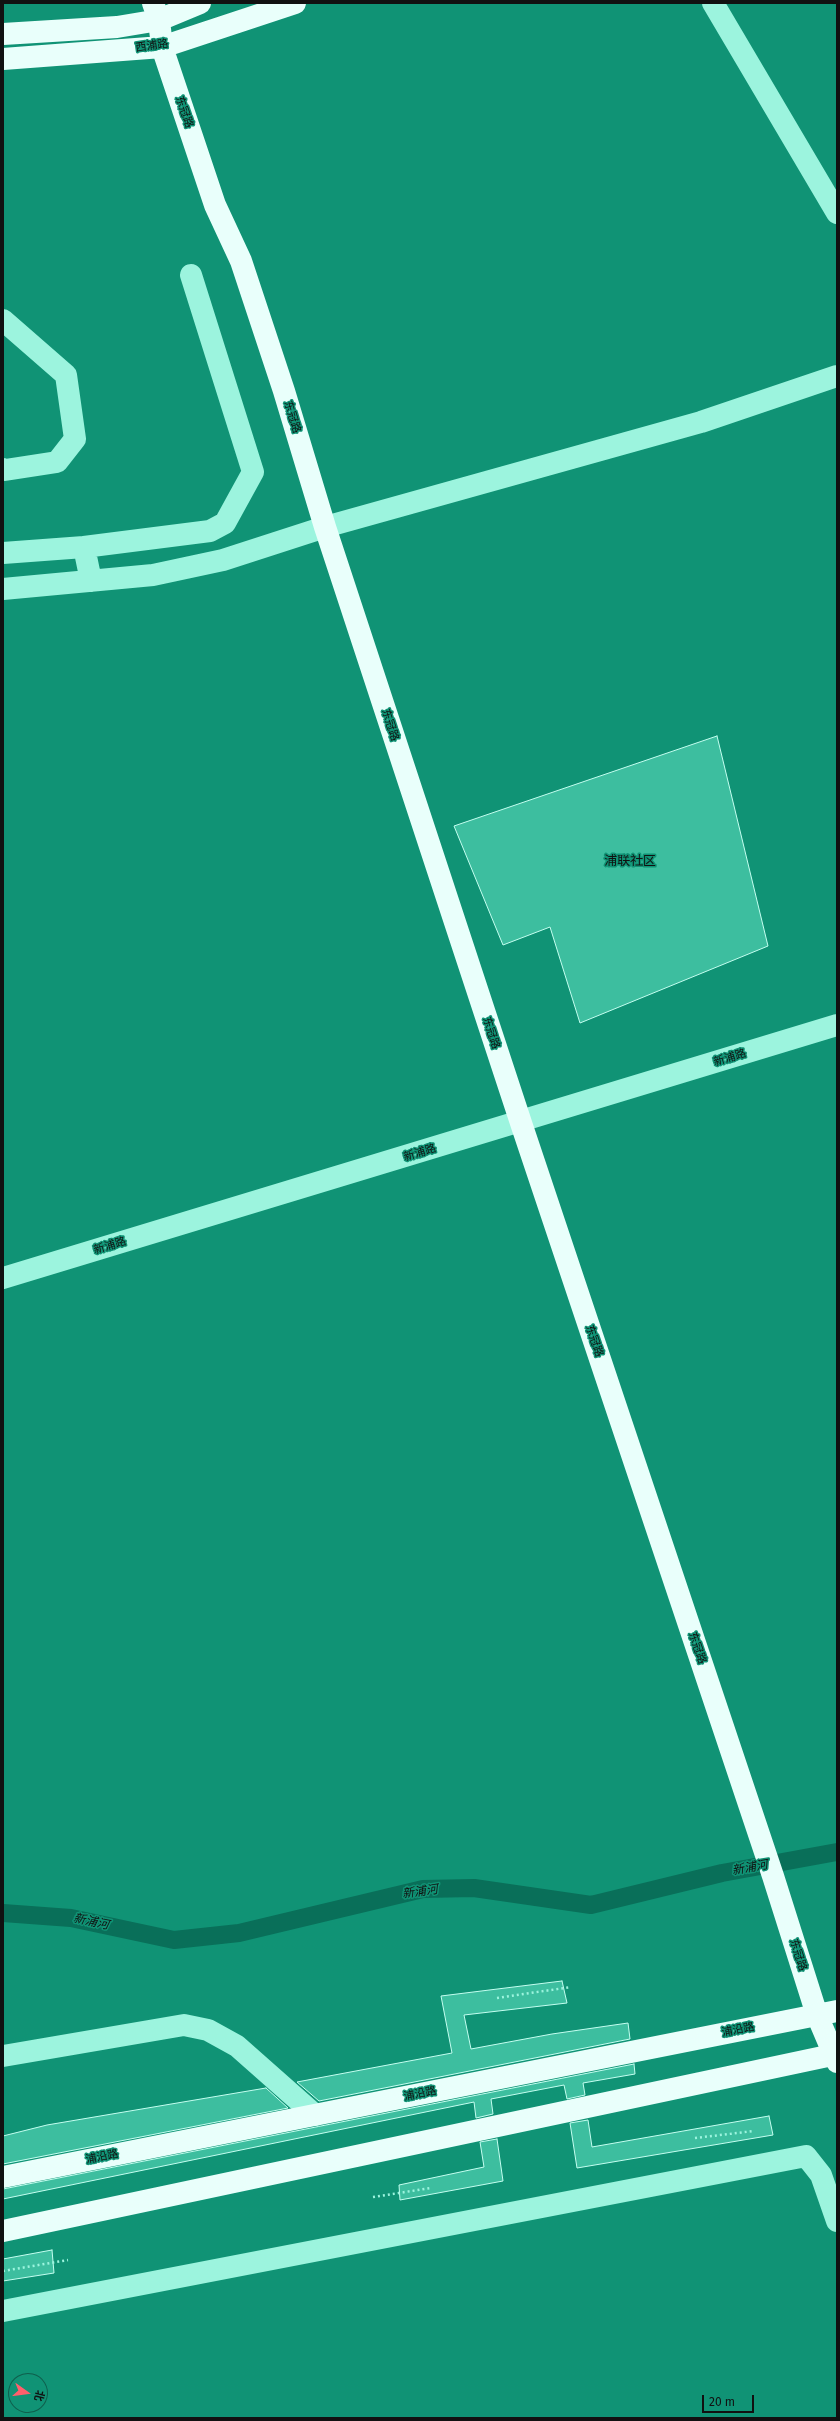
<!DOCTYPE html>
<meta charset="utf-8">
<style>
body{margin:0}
#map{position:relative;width:840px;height:2421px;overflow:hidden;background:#109375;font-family:"Fira Sans","Noto Sans SC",sans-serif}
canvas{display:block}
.frame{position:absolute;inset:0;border:4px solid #111;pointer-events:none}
.north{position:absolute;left:8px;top:2373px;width:40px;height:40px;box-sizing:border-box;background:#109375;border:1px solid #105f4d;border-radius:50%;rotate:104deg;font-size:11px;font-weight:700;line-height:16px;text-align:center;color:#111}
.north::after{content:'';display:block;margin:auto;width:14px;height:18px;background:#ff5f6c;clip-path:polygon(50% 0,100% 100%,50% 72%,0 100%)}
.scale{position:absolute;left:702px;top:2395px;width:52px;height:18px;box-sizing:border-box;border:2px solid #111;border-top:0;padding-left:5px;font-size:12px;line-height:14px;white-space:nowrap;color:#111;-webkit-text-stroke:3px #109375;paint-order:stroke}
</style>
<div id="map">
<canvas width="840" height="2421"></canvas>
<div class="frame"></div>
<div class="north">北</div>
<div class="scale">20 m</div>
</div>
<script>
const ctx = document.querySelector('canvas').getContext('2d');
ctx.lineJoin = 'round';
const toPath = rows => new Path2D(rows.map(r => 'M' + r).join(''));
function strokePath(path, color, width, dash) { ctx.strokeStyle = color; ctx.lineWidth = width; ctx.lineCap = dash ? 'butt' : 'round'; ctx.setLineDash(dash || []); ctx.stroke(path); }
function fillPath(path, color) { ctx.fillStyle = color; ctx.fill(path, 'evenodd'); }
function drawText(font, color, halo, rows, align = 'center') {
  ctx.font = font + ' "Fira Sans","Noto Sans SC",sans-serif'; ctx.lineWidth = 3; ctx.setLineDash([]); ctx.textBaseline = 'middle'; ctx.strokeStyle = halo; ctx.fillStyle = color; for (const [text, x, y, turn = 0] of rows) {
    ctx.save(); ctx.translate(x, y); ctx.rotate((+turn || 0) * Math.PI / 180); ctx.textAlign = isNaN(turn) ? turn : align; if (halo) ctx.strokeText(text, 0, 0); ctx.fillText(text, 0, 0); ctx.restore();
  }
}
const canal = toPath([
 [3,1913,71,1918,174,1940,239,1933,423,1889,474,1888,591,1905,722,1873,837,1852]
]);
const building = toPath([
 [717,736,768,946,580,1023,550,927,503,945,454,826,717,736],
 [562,1981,567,2003,464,2015,471,2049,552,2034,628,2023,630,2039,319,2101,297,2082,452,2053,441,1996,562,1981],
 [634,2064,635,2074,583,2083,585,2095,567,2099,564,2085,491,2099,493,2114,476,2118,474,2102,3,2199,3,2189,634,2064],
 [266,2088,288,2108,3,2164,3,2136,47,2125,266,2088],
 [769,2116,773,2135,577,2168,570,2123,588,2120,592,2147,769,2116],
 [497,2139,503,2181,400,2200,399,2185,484,2167,480,2142,497,2139],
 [52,2250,54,2273,3,2281,3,2259,52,2250]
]);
const path = toPath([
 [497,1998,571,1987],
 [695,2138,754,2131],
 [373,2197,431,2188],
 [3,2271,68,2260]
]);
const minor = toPath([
 [713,3,837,213],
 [3,320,66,375,75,439,57,462,5,470,3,469],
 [3,553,84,547],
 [91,581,84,547,210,531,225,523,253,472,191,275],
 [3,589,153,575,223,560,325,527,701,422,837,376],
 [3,1278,837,1025],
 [3,2056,184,2025,208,2030,237,2046,315,2115],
 [3,2311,806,2156,821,2175,837,2221]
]);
const major = toPath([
 [153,3,159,20,162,47,215,205,241,261,284,391,325,527,521,1123,773,1876,817,2015,837,2062],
 [3,34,117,27,159,20,200,3],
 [3,59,162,47,295,3],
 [3,2177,837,2011],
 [3,2231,837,2054]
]);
const streetNames = [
 ["西浦路",152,46,-8],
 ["东冠路",184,112,71],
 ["东冠路",292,417,73],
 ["东冠路",390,725,72],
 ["东冠路",491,1033,72],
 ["新浦路",730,1058,-17],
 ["新浦路",420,1153,-17],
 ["新浦路",110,1246,-17],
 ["东冠路",594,1341,71],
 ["东冠路",697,1648,71],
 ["东冠路",798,1955,72],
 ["浦沿路",738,2030,-11],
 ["浦沿路",420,2094,-11],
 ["浦沿路",102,2157,-11]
];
const waterNames = [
 ["新浦河",750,1868,-10],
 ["新浦河",420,1892,-8],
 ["新浦河",91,1922,12]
];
const quarterNames = [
 ["浦联社区",630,861]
];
strokePath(canal, '#096f59', 18);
fillPath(building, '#3dbe9f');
strokePath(building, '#c4fef0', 1);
strokePath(path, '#9cf4de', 2.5, [2, 3]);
strokePath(minor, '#9cf4de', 22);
strokePath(major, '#e9fffb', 22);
drawText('11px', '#111', '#109375', streetNames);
drawText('italic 12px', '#111', '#109375', waterNames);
drawText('13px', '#111', '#109375', quarterNames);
</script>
